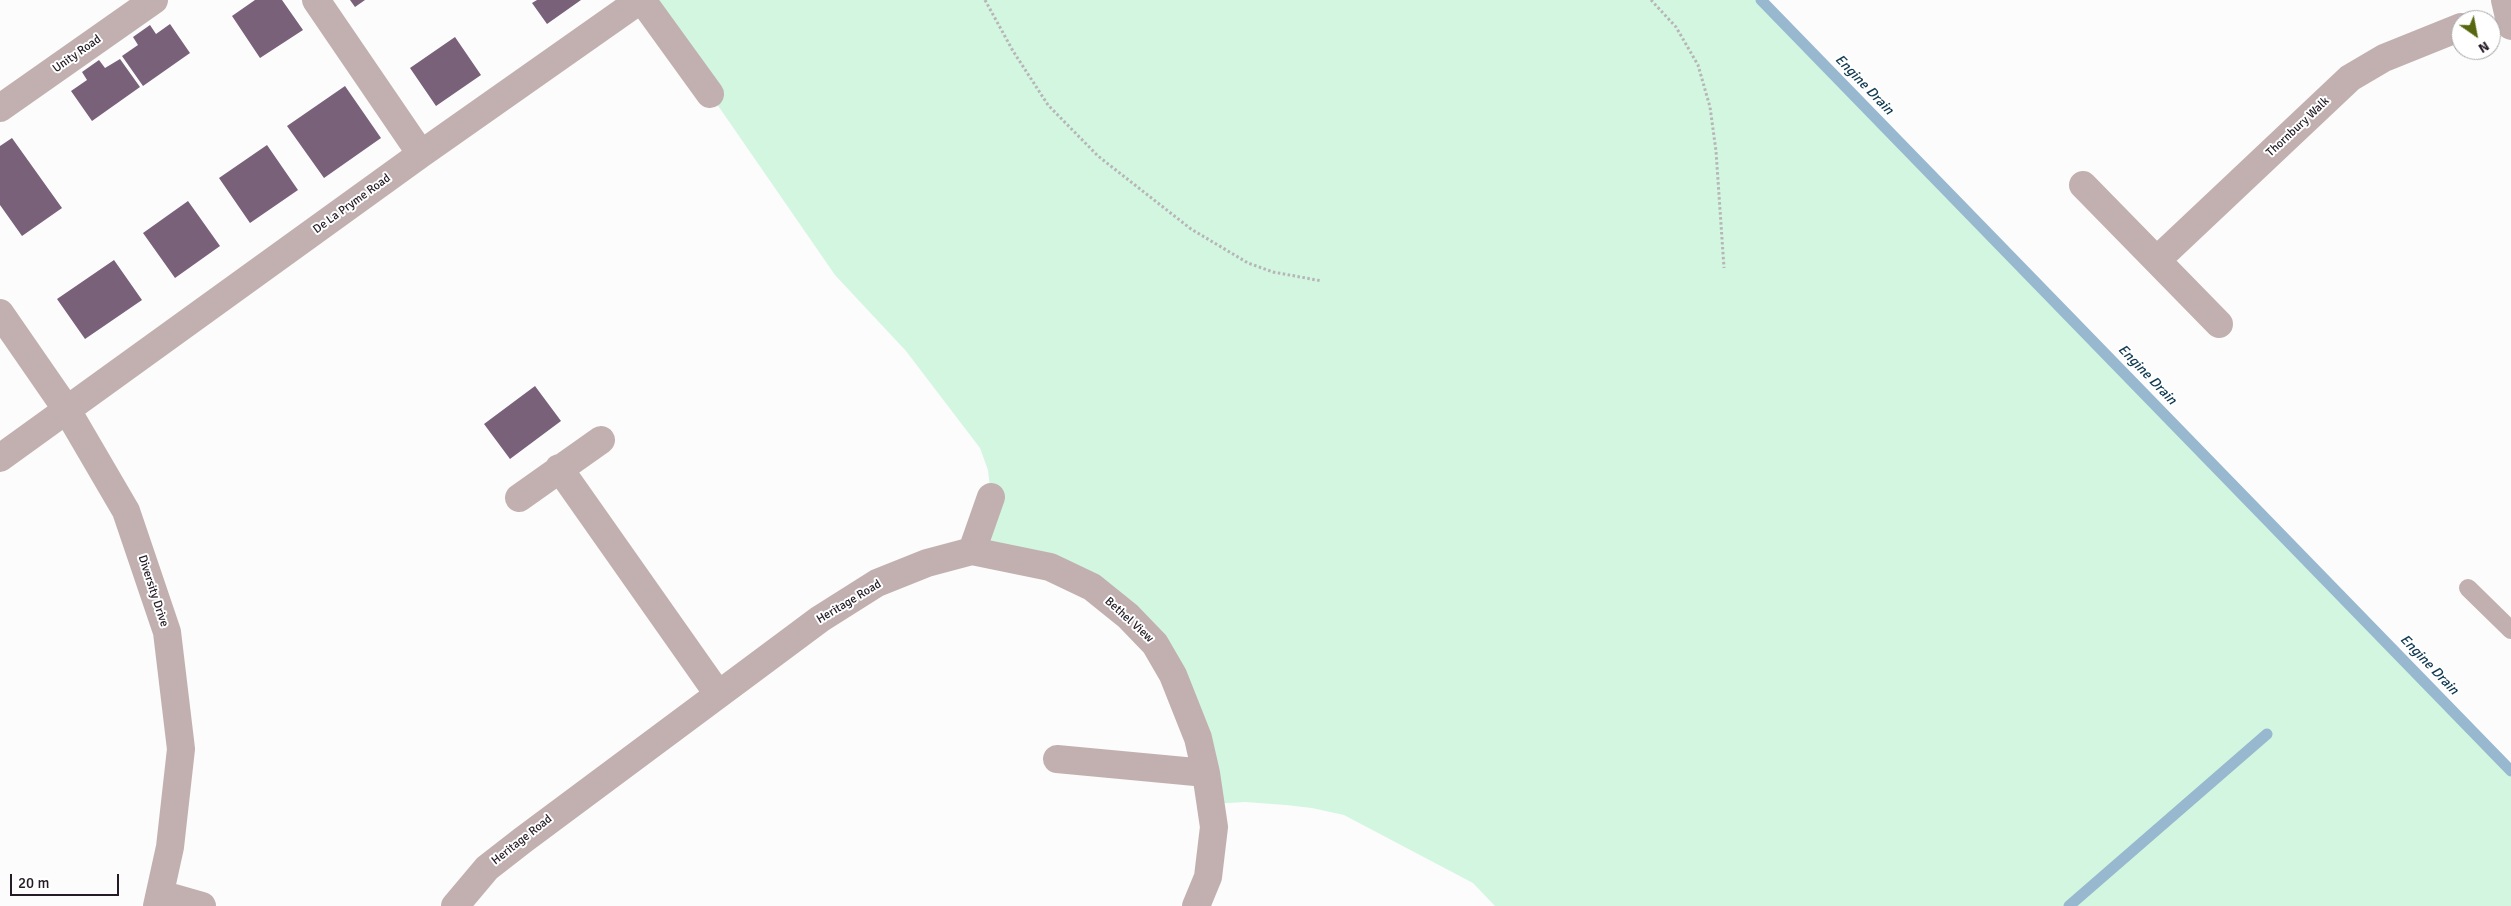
<!DOCTYPE html>
<style>
body{margin:0}
#map{position:relative;width:2511px;height:906px;overflow:hidden;background:#fbfcfb;font-family:Signika,sans-serif}
canvas{display:block}
.north{position:absolute;left:2451px;top:10px;width:50px;height:50px;box-sizing:border-box;background:#fff;border:1px solid #a7a4a7;border-radius:50%;rotate:147deg;font-size:14px;font-weight:700;line-height:20px;text-align:center;color:#241b24}
.north::after{content:'';display:block;margin:auto;width:18px;height:22px;background:#576710;clip-path:polygon(50% 0,100% 100%,50% 72%,0 100%)}
.scale{position:absolute;left:10px;top:874px;width:109px;height:22px;box-sizing:border-box;border:2px solid #241b24;border-top:0;padding-left:6px;font-size:15px;line-height:18px;white-space:nowrap;color:#241b24;-webkit-text-stroke:4px #fff;paint-order:stroke}
</style>
<div id="map">
<canvas width="2511" height="906"></canvas>
<div class="north">N</div>
<div class="scale">20 m</div>
</div>
<script>
const ctx = document.querySelector('canvas').getContext('2d');
ctx.lineJoin = 'round';
function fillPath(path, color) { ctx.fillStyle = color; ctx.fill(path, 'evenodd'); }
const toPath = rows => new Path2D(rows.map(r => 'M' + r).join(''));
function strokePath(path, color, width, dash) { ctx.strokeStyle = color; ctx.lineWidth = width; ctx.lineCap = dash ? 'butt' : 'round'; ctx.setLineDash(dash || []); ctx.stroke(path); }
function drawText(font, color, halo, rows, align = 'center') {
  ctx.font = font + ' Signika,sans-serif'; ctx.lineWidth = 4; ctx.setLineDash([]); ctx.textBaseline = 'middle'; ctx.strokeStyle = halo; ctx.fillStyle = color; for (const [text, x, y, turn = 0] of rows) {
    ctx.save(); ctx.translate(x, y); ctx.rotate((+turn || 0) * Math.PI / 180); ctx.textAlign = isNaN(turn) ? turn : align; if (halo) ctx.strokeText(text, 0, 0); ctx.fillText(text, 0, 0); ctx.restore();
  }
}
const green = toPath([
 [642,0,1761,0,2511,771,2511,906,1495,906,1473,883,1344,815,1312,808,1286,805,1245,802,1210,804,1173,675,1092,587,972,551,991,497,988,470,980,448,906,351,835,275,710,94]
]);
const stream = toPath([
 [1761,0,2511,771],
 [2069,906,2267,734]
]);
const building = toPath([
 [255,0,282,0,303,30,260,58,232,16],
 [350,0,365,0,355,7],
 [537,0,581,0,547,24,532,3],
 [170,24,190,53,143,86,122,56,138,45,133,37,150,25,156,34],
 [455,37,481,75,436,106,410,68],
 [120,59,140,87,92,121,71,91,87,80,82,72,99,60,105,68],
 [345,86,381,138,324,178,287,126],
 [12,138,62,208,22,236,0,205,0,146],
 [267,145,298,190,250,223,219,178],
 [188,201,220,246,175,278,143,233],
 [114,260,142,300,85,339,57,299],
 [535,386,561,421,510,459,484,424]
]);
const path = toPath([
 [985,0,1013,51,1048,105,1098,156,1191,229,1248,263,1273,272,1322,281],
 [1651,0,1676,27,1698,65,1710,107,1716,151,1724,268]
]);
const lane = toPath([
 [2468,588,2511,630]
]);
const street = toPath([
 [316,0,421,154],
 [642,0,710,94],
 [2505,0,2511,26],
 [0,108,154,0],
 [2083,185,2219,324],
 [2157,260,2350,78,2384,58,2461,27],
 [0,313,67,410,126,511,167,632,181,749,170,847,157,906],
 [0,458,421,154,640,0],
 [559,468,718,694],
 [519,498,601,440],
 [972,551,1050,567,1092,587,1128,616,1155,644,1173,675,1198,738,1206,773,1214,827,1208,877,1196,906],
 [1057,759,1206,773],
 [160,894,202,906],
 [455,906,487,868,523,840,820,619,877,583,927,563,972,551,991,497]
]);
const streetNames = [
 ["Unity Road",77,54,-35],
 ["Thornbury Walk",2298,127,-43],
 ["De La Pryme Road",352,204,-36],
 ["Diversity Drive",153,591,72],
 ["Heritage Road",849,602,-31],
 ["Bethel View",1129,620,42],
 ["Heritage Road",522,840,-38]
];
const waterNames = [
 ["Engine Drain",1864,85,46],
 ["Engine Drain",2147,375,46],
 ["Engine Drain",2429,665,46]
];
fillPath(green, '#d2f6e0');
strokePath(stream, '#98b8cf', 11);
fillPath(building, '#7a617a');
strokePath(path, '#b7b5b7', 3, [2.5, 2.5]);
strokePath(lane, '#c2b0b0', 18);
strokePath(street, '#c2b0b0', 28);
drawText('12px', '#241b24', '#fff', streetNames);
drawText('italic 14px', '#0f3951', '#fff', waterNames);
</script>
